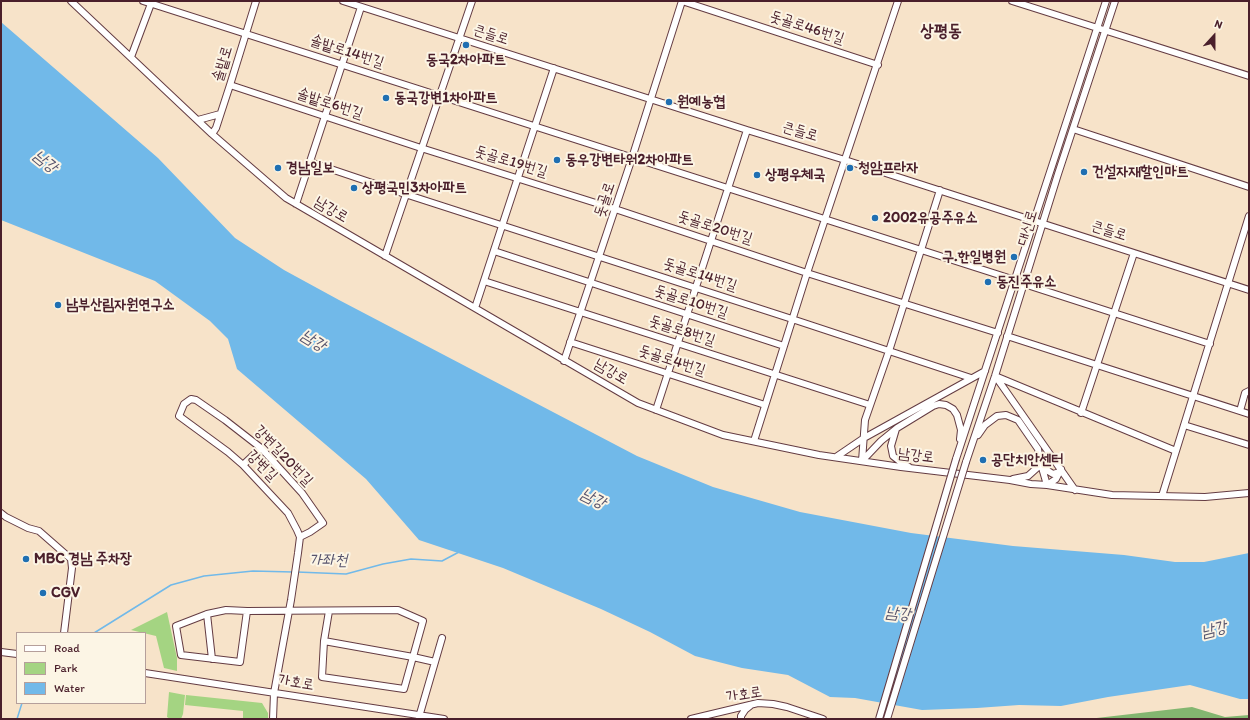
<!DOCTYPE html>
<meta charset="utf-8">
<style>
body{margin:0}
#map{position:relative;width:1250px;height:720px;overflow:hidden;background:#f7e3c9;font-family:Itim,sans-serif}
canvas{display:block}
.frame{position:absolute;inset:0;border:2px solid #4a1f2b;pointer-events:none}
.legend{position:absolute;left:16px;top:632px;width:130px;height:72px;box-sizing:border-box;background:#fcf5e5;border:1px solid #b59f9b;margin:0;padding:5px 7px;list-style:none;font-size:12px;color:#4a1f2b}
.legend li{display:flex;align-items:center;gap:8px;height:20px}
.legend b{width:20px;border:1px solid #b59f9b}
.north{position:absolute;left:1194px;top:16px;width:40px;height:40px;-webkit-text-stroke:3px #fcf5e5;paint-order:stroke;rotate:21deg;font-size:11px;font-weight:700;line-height:16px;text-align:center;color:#4a1f2b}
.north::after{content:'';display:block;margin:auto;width:14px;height:18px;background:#4a1f2b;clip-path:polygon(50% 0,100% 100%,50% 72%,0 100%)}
</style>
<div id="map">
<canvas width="1250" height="720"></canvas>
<div class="frame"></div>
<ul class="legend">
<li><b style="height:5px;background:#fff"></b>Road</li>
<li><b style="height:11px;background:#a4d482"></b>Park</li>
<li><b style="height:11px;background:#71b9e9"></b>Water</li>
</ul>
<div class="north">N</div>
</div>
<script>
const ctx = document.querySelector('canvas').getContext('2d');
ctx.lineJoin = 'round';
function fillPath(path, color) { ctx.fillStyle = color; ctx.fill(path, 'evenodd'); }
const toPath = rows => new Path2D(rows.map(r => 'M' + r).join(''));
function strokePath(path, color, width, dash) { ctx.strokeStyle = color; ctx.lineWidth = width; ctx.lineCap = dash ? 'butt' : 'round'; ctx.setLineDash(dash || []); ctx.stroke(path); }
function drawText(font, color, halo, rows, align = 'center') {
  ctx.font = font + ' Itim,"Poor Story",sans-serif'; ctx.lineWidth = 4; ctx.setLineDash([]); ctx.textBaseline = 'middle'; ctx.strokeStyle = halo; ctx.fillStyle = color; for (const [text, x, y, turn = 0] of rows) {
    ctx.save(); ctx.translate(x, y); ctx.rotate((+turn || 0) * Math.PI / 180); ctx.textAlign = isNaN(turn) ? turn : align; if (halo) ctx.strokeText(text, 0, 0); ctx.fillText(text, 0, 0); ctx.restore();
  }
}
const green = toPath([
 [167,612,177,658,177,671,164,668,156,636,131,630],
 [169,692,185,695,183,714,181,719,170,719,167,717],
 [186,695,262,703,268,713,268,719,243,719,243,711,185,705]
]);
const forest = toPath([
 [1192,707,1225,717,1249,715,1249,719,1088,719]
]);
const water = toPath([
 [1,22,158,158,235,238,284,270,339,300,637,456,713,487,800,512,911,533,1013,546,1124,555,1175,562,1204,562,1249,553,1249,699,1240,699,1190,685,1108,697,1061,706,1019,705,977,708,922,710,855,698,830,697,788,675,742,668,695,656,650,632,601,609,503,568,419,540,366,479,237,369,228,339,210,321,155,281,1,220]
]);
const stream = toPath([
 [297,572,346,574,383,564,411,559,442,561,459,552],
 [94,633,171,585,204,576,253,571,293,572],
 [17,719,22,703]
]);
const minor = toPath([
 [71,1,212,134,286,198,638,403,723,435,819,455,901,467,1010,480,1031,484,1047,485,1112,495,1205,497,1249,493],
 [143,1,1015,280],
 [343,1,747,130,845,160,1249,290],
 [682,1,878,65],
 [1012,1,1249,76],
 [131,57,152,1],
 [230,85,421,148,615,209,807,273,998,333],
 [198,120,220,114],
 [1073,129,1249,187],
 [212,134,216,128,230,85,256,1],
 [310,162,405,194,792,319,971,378],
 [296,204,361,7],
 [494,251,784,346],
 [385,256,472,1],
 [484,281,870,405],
 [1024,284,1210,344],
 [475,308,554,68],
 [1007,336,1249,414],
 [570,342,765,405],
 [564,361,632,158,682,1],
 [995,376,1176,451],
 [996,377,1075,490],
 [656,410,747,130],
 [1240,411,1245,393,1249,391],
 [1081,413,1134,253],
 [1184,425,1249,445],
 [896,429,891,446,893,456,902,463,909,467],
 [978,435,985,425,997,416,1006,415,1018,420,1038,449,1040,460,1038,467,1028,476,1013,479],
 [754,441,807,273,898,1],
 [836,457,864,438,985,371],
 [956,459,1106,1],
 [862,461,865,420,889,351,940,190],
 [862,461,881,441,897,428,933,406,939,404,946,405,953,409,957,415,961,430,960,439],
 [1040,461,1047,485,1056,479,1061,469],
 [966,462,995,376,1058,174,1115,1],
 [1043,464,1048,471,1053,474,1060,472],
 [243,465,261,448],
 [1162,496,1249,216],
 [1,513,6,517,28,528,39,531,71,559,72,568,64,633],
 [247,611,240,662,181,655,176,626,207,614,226,610,247,611,398,610,423,621,404,689,322,677,324,641,329,611],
 [207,614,212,659],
 [324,641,413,657,435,662],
 [1,652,17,654],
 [145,673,444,719],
 [419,717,442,638],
 [273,719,274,693,291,600,298,553,300,537,297,530,288,513,243,465,228,452,179,416,184,404,191,399,196,400,225,420,261,448,302,493,323,523,310,532,300,537],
 [691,719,758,703,773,704,787,707,823,719],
 [741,719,741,716,745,710,750,706]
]);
const minorBridge = toPath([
 [879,719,956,459],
 [887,719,966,462]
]);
const markers = [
 [466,45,4,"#1f6fb2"],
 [386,98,4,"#1f6fb2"],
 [669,102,4,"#1f6fb2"],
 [557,160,4,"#1f6fb2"],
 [278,168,4,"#1f6fb2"],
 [850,168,4,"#1f6fb2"],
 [1084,172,4,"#1f6fb2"],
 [757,175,4,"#1f6fb2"],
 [354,188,4,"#1f6fb2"],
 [875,218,4,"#1f6fb2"],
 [1014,257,4,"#1f6fb2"],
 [988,282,4,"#1f6fb2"],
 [58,305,4,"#1f6fb2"],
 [983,460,4,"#1f6fb2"],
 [26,559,4,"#1f6fb2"],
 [43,593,4,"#1f6fb2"]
];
const streetNames = [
 ["돗골로46번길",807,28,18],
 ["큰들로",491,35,18],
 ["솔밭로14번길",347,52,18],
 ["솔밭로",223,64,-73],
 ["솔밭로6번길",330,104,18],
 ["큰들로",800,132,17],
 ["돗골로19번길",511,162,17],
 ["돗골로",605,200,-71],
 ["남강로",331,210,31],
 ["돗골로20번길",715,228,18],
 ["대신로",1028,228,-73],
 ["큰들로",1109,231,18],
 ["돗골로14번길",700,275,18],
 ["돗골로10번길",691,302,18],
 ["돗골로8번길",682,331,18],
 ["돗골로4번길",672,361,18],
 ["남강로",611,372,30],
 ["강변길20번길",283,456,46],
 ["남강로",916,456,7],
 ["강변길",262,466,45],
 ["가호로",296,683,9],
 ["가호로",744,695,-9]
];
const poiNames = [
 ["동국2차아파트",466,60,"center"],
 ["동국강변1차아파트",394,98],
 ["원예농협",677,102],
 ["동우강변타워2차아파트",565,160],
 ["경남일보",286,168],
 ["청암프라자",858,168],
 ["건설자재할인마트",1092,172],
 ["상평우체국",765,175],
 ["상평국민3차아파트",362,188],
 ["2002유공주유소",883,218],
 ["구.한일병원",1006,257,"right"],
 ["동진주유소",996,282],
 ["남부산림자원연구소",66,305],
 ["공단치안센터",991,460],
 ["MBC 경남 주차장",34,559],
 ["CGV",51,593]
];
const waterNames = [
 ["남강",45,162,39],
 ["남강",313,341,32],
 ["남강",593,499,27],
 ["가좌천",328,561],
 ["남강",898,614,6],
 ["남강",1214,630,-14]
];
const quarterNames = [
 ["상평동",941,32]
];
fillPath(green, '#a4d482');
fillPath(forest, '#83b670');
fillPath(water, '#71b9e9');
strokePath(stream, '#71b9e9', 1.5);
strokePath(minor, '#643c43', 8);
strokePath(minor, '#fff', 6);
strokePath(minorBridge, '#643c43', 8, []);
strokePath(minorBridge, '#fff', 6);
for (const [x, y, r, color] of markers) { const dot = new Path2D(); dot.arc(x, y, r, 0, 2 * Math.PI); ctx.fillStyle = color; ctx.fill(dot); strokePath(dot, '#fcf5e5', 1.5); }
drawText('15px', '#4a1f2b', '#fcf5e5', streetNames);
drawText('bold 15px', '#4a1f2b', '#fcf5e5', poiNames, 'left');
drawText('italic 16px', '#58556e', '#fcf5e5', waterNames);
drawText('bold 17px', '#4a1f2b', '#fcf5e5', quarterNames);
</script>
